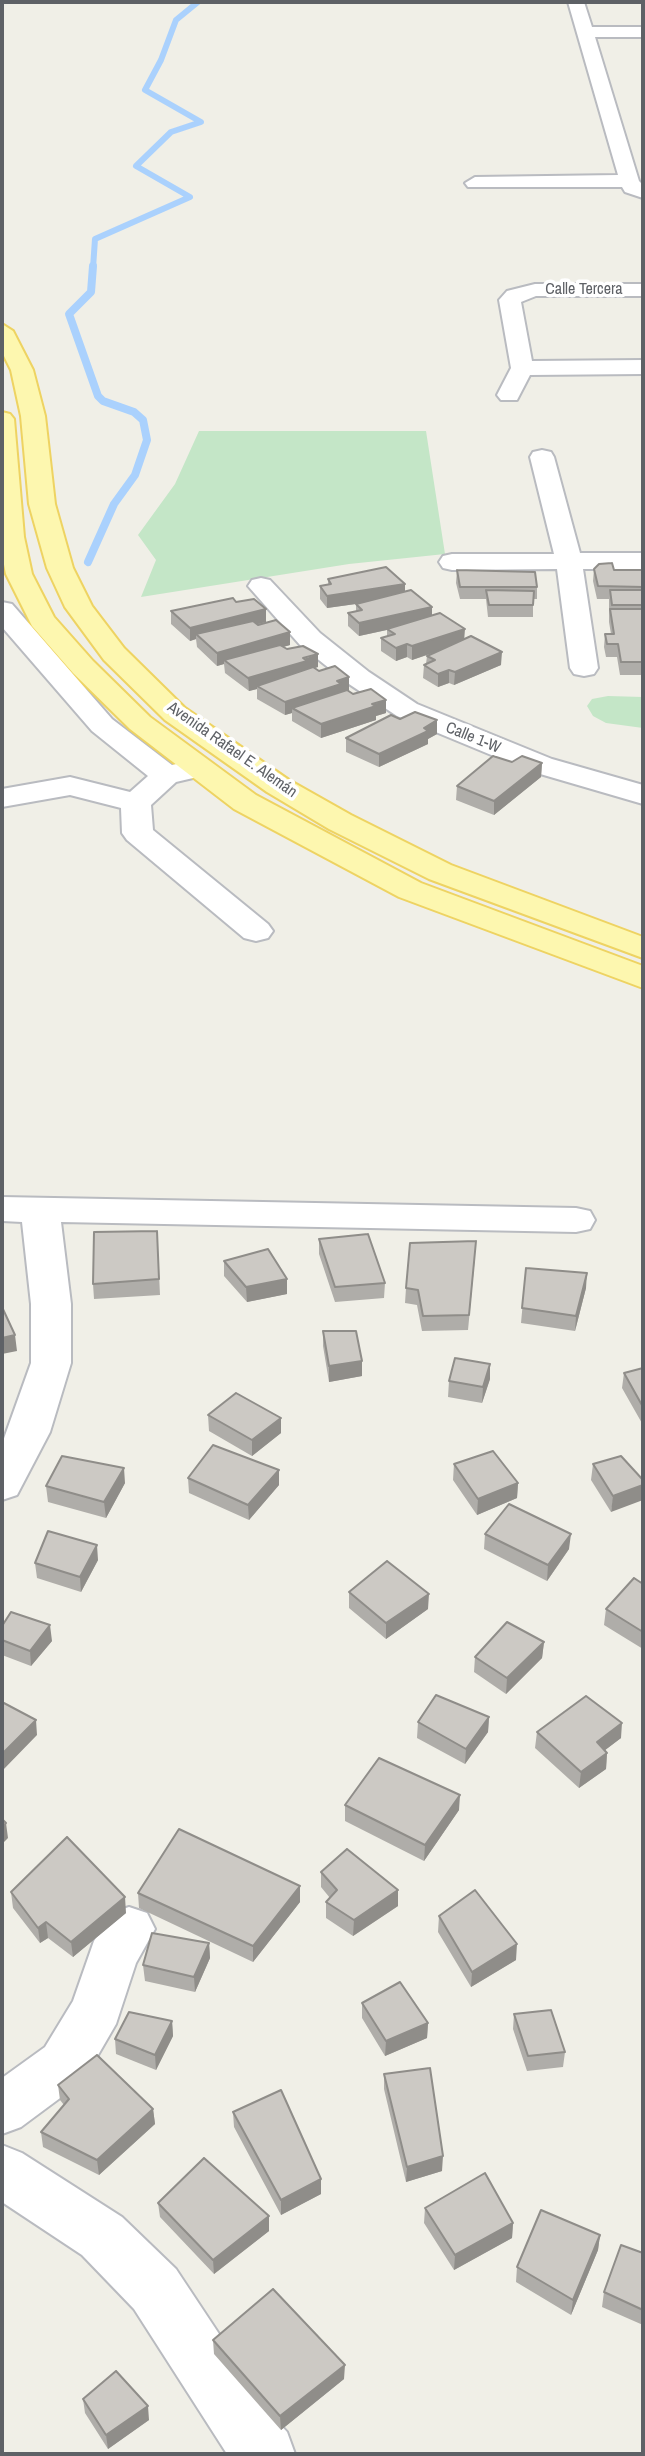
<!DOCTYPE html>
<meta charset="utf-8">
<style>
body{margin:0}
#map{position:relative;width:645px;height:2456px;overflow:hidden;background:#f0efe7;font-family:"Archivo Narrow",sans-serif}
canvas{display:block}
.frame{position:absolute;inset:0;border:4px solid #5e6166;pointer-events:none}
</style>
<div id="map">
<canvas width="645" height="2456"></canvas>
<div class="frame"></div>
</div>
<script>
const ctx = document.querySelector('canvas').getContext('2d');
ctx.lineJoin = 'round';
function fillPath(path, color) { ctx.fillStyle = color; ctx.fill(path, 'evenodd'); }
const toPath = rows => new Path2D(rows.map(r => 'M' + r).join(''));
function strokePath(path, color, width, dash) { ctx.strokeStyle = color; ctx.lineWidth = width; ctx.lineCap = dash ? 'butt' : 'round'; ctx.setLineDash(dash || []); ctx.stroke(path); }
function drawText(font, color, halo, rows, align = 'center') {
  ctx.font = font + ' "Archivo Narrow",sans-serif'; ctx.lineWidth = 7; ctx.setLineDash([]); ctx.textBaseline = 'middle'; ctx.strokeStyle = halo; ctx.fillStyle = color; for (const [text, x, y, turn = 0] of rows) {
    ctx.save(); ctx.translate(x, y); ctx.rotate((+turn || 0) * Math.PI / 180); ctx.textAlign = isNaN(turn) ? turn : align; if (halo) ctx.strokeText(text, 0, 0); ctx.fillText(text, 0, 0); ctx.restore();
  }
}
const green = toPath([
 [199,431,426,431,445,554,349,564,141,597,156,560,138,535,175,484],
 [608,696,643,697,643,728,606,723,593,716,587,706,592,699]
]);
const streamFar1 = toPath([
 [93,268,95,239,190,197,136,166,171,132,201,122,145,90,161,60,176,20,198,2]
]);
const stream = toPath([
 [88,562,114,504,135,475,147,440,143,420,134,412,103,401,98,396,69,314,91,292,93,266]
]);
const minor = toPath([
 [568,2,584,2,592,27,643,27,643,37,595,37,639,181,643,185,643,198,625,192,622,187,468,187,465,183,475,177,618,175,568,2],
 [535,284,643,284,643,296,536,296,521,302,532,361,643,360,643,374,530,375,517,400,501,400,497,395,511,368,499,300,507,291,535,284],
 [542,450,551,452,554,457,580,553,643,553,643,569,583,569,598,668,594,674,584,676,574,674,570,668,557,569,452,570,443,568,439,562,443,556,452,554,554,554,530,457,533,452,542,450],
 [261,578,270,580,320,633,369,672,417,704,552,759,643,785,643,804,530,771,397,716,349,684,300,645,248,586,252,580,261,578],
 [2,602,12,604,112,719,172,765,199,759,210,762,214,768,210,774,176,782,151,805,153,830,268,924,273,931,268,938,256,941,244,938,127,840,122,833,121,808,70,795,2,807,2,789,70,777,130,792,148,776,92,731,2,627,2,602],
 [2,1197,576,1208,590,1211,595,1220,590,1229,576,1232,61,1222,71,1304,71,1363,50,1432,17,1495,2,1500,2,1444,31,1363,31,1304,22,1222,2,1221,2,1197],
 [129,1907,147,1913,155,1929,136,1963,116,2024,83,2081,21,2127,2,2134,2,2078,45,2047,73,2001,94,1941,111,1913,129,1907],
 [2,2145,22,2153,122,2217,176,2269,276,2420,287,2432,295,2454,227,2454,134,2309,82,2255,2,2202,2,2145]
]);
const major = toPath([
 [2,324,13,331,33,370,45,416,55,504,73,568,92,606,124,648,185,708,289,780,351,815,451,865,643,937,643,958,429,879,329,829,267,792,165,720,104,660,65,607,47,568,29,504,21,416,11,370,2,352,2,324],
 [2,412,10,414,14,419,24,537,32,574,54,617,93,661,150,717,256,795,421,883,643,966,643,988,399,897,234,809,130,729,73,673,32,626,6,574,2,555,2,412]
]);
const wall = toPath([
 [594,569,643,570,643,675,620,675,617,657,606,657,604,647,605,634,611,634,609,622,609,599,597,599,593,581],
 [457,570,537,587,537,599,533,599,533,617,488,617,486,599,460,599,456,583],
 [328,579,405,584,405,592,432,607,432,615,501,665,454,685,449,683,438,687,423,678,424,665,426,664,427,656,439,651,412,660,407,657,396,661,381,651,381,638,387,637,387,630,359,636,348,626,348,613,356,611,356,604,327,608,320,599,320,586,328,585],
 [236,602,266,609,266,622,290,645,283,647,318,667,315,668,349,690,345,691,353,694,386,700,386,713,376,716,376,720,321,738,292,721,292,713,285,715,257,699,257,689,249,691,225,673,224,664,217,666,197,647,196,639,190,641,171,624,171,611],
 [400,719,437,720,437,734,428,739,428,744,379,767,346,752,346,738],
 [512,762,542,763,541,777,494,815,456,800,457,786],
 [157,1231,160,1295,94,1299,93,1284],
 [319,1239,385,1283,384,1298,335,1302,319,1254],
 [475,1257,468,1330,422,1331,417,1305,405,1303,406,1288],
 [224,1261,287,1279,287,1294,247,1302,224,1276],
 [526,1268,586,1288,575,1331,521,1323],
 [323,1331,362,1361,362,1376,329,1382,323,1346],
 [643,1368,643,1425,622,1388,624,1373],
 [490,1379,482,1403,448,1397,449,1381],
 [208,1415,281,1433,252,1456,209,1431],
 [621,1456,611,1512,591,1480,593,1464],
 [454,1464,518,1483,517,1498,477,1515,453,1480],
 [188,1478,279,1485,249,1520,189,1493],
 [125,1483,106,1518,48,1502,46,1486],
 [485,1534,569,1549,547,1581,484,1549],
 [98,1560,81,1592,37,1578,35,1563],
 [643,1584,643,1649,604,1625,606,1609],
 [349,1592,428,1609,386,1639,349,1608],
 [2,1626,52,1641,31,1666,2,1655],
 [544,1642,542,1658,506,1694,474,1672,475,1657],
 [489,1717,488,1732,465,1764,417,1738,418,1722],
 [537,1732,621,1738,605,1750,607,1753,606,1769,579,1788,535,1748],
 [345,1805,459,1810,424,1861,345,1821],
 [321,1872,398,1906,353,1936,326,1918,326,1902,330,1898,321,1887],
 [11,1892,126,1913,73,1957,48,1938,40,1943,13,1908],
 [138,1893,300,1902,253,1962,139,1908],
 [439,1916,516,1960,471,1987,438,1932],
 [209,1943,210,1958,195,1992,145,1981,143,1965],
 [362,2003,428,2023,427,2038,385,2056,362,2018],
 [514,2014,565,2052,563,2067,527,2071,513,2029],
 [172,2021,173,2036,156,2070,116,2054,115,2039],
 [384,2074,442,2171,406,2182,384,2089],
 [58,2085,153,2109,155,2124,99,2175,43,2147,41,2132,64,2105,60,2100],
 [233,2112,321,2179,321,2194,281,2215,234,2127],
 [158,2203,269,2231,214,2274,160,2217],
 [425,2208,513,2223,512,2238,454,2270,424,2223],
 [600,2235,598,2250,571,2315,516,2282,517,2267],
 [643,2253,643,2325,602,2307,604,2292],
 [213,2340,344,2379,281,2430,214,2354],
 [83,2399,149,2420,108,2449,85,2413]
]);
const shadedWall = toPath([
 [405,584,405,597,327,608,327,596],
 [432,607,432,620,359,636,359,623],
 [266,609,266,622,200,638,196,634,196,639,190,641,190,628],
 [465,629,464,642,412,660,412,646],
 [290,632,290,645,228,663,224,660,224,664,217,666,217,653],
 [407,644,407,657,396,661,396,648],
 [502,652,501,665,454,685,455,672],
 [318,654,318,667,257,686,257,689,249,691,248,678],
 [449,670,449,683,438,687,438,674],
 [349,677,349,690,292,708,292,713,285,715,285,702],
 [386,700,386,713,376,716,376,720,321,738,321,724],
 [437,720,437,734,428,739,428,744,379,767,379,754],
 [542,763,541,777,494,815,494,801],
 [587,1273,586,1288,575,1331,576,1316],
 [287,1279,287,1294,247,1302,246,1287],
 [15,1335,17,1351,2,1354,2,1338],
 [362,1361,362,1376,329,1382,329,1366],
 [490,1364,490,1379,482,1403,483,1387],
 [281,1418,281,1433,252,1456,252,1440],
 [124,1468,125,1483,106,1518,104,1502],
 [279,1470,279,1485,249,1520,248,1505],
 [518,1483,517,1498,477,1515,478,1499],
 [643,1485,643,1500,611,1512,613,1496],
 [571,1534,569,1549,547,1581,548,1565],
 [97,1545,98,1560,81,1592,80,1577],
 [429,1594,428,1609,386,1639,386,1623],
 [50,1625,52,1641,31,1666,30,1651],
 [544,1642,542,1658,506,1694,507,1678],
 [489,1717,488,1732,465,1764,466,1749],
 [36,1720,37,1735,3,1770,2,1754],
 [622,1723,621,1738,596,1757,597,1742],
 [607,1753,606,1769,579,1788,581,1772],
 [460,1795,459,1810,424,1861,425,1845],
 [6,1823,8,1838,2,1844,2,1827],
 [300,1886,300,1902,253,1962,253,1946],
 [398,1890,398,1906,353,1936,354,1920],
 [125,1897,126,1913,73,1957,71,1942],
 [46,1922,48,1938,40,1943,38,1928],
 [209,1943,210,1958,195,1992,194,1977],
 [517,1944,516,1960,471,1987,472,1972],
 [172,2021,173,2036,156,2070,155,2055],
 [428,2023,427,2038,385,2056,386,2041],
 [153,2109,155,2124,99,2175,97,2160],
 [443,2156,442,2171,406,2182,407,2167],
 [321,2179,321,2194,281,2215,281,2200],
 [269,2216,269,2231,214,2274,213,2260],
 [513,2223,512,2238,454,2270,455,2255],
 [600,2235,598,2250,571,2315,573,2300],
 [345,2365,344,2379,281,2430,280,2416],
 [148,2406,149,2420,108,2449,106,2435]
]);
const building = toPath([
 [612,563,614,570,643,570,643,587,598,586,594,569,599,564,612,563],
 [386,567,405,584,327,596,320,586,331,584,328,579,386,567],
 [457,570,535,572,537,587,460,587,457,570],
 [411,590,432,607,359,623,348,613,362,610,356,604,411,590],
 [486,590,534,591,533,605,489,605,486,590],
 [610,590,643,590,643,605,612,605,610,590],
 [233,598,236,602,254,599,266,609,190,628,171,611,233,598],
 [610,609,643,609,643,662,621,662,618,644,607,644,605,634,614,634,610,609],
 [440,613,465,629,412,646,407,644,396,648,381,638,395,634,387,629,440,613],
 [276,620,290,632,217,653,196,634,253,621,258,625,276,620],
 [471,636,502,652,455,672,449,670,438,674,424,665,435,660,427,656,471,636],
 [280,645,287,649,303,646,318,654,303,658,307,661,248,678,224,660,280,645],
 [335,666,349,677,337,681,341,684,285,702,257,686,313,667,319,671,335,666],
 [371,689,386,700,372,704,376,706,321,724,292,708,347,690,353,694,371,689],
 [415,712,437,720,424,728,428,731,379,754,346,738,391,715,400,719,415,712],
 [493,756,512,762,522,756,542,763,494,801,457,786,493,756],
 [157,1231,159,1279,93,1284,94,1232,157,1231],
 [368,1234,385,1283,335,1287,319,1239,368,1234],
 [476,1241,469,1315,423,1316,418,1290,406,1288,410,1243,476,1241],
 [268,1249,287,1279,246,1287,224,1261,268,1249],
 [526,1268,587,1273,576,1316,522,1308,526,1268],
 [2,1307,15,1335,2,1338,2,1307],
 [323,1331,356,1331,362,1361,329,1366,323,1331],
 [455,1358,490,1364,483,1387,449,1381,455,1358],
 [643,1368,643,1407,624,1373,643,1368],
 [236,1393,281,1418,252,1440,208,1415,236,1393],
 [213,1445,279,1470,248,1505,188,1478,213,1445],
 [493,1451,518,1483,478,1499,454,1464,493,1451],
 [62,1456,124,1468,104,1502,46,1486,62,1456],
 [621,1456,643,1480,643,1485,613,1496,593,1464,621,1456],
 [509,1504,571,1534,548,1565,485,1534,509,1504],
 [48,1531,97,1545,80,1577,35,1563,48,1531],
 [387,1561,429,1594,386,1623,349,1592,387,1561],
 [634,1578,643,1584,643,1632,606,1609,634,1578],
 [11,1612,50,1625,30,1651,2,1640,2,1626,11,1612],
 [507,1622,544,1642,507,1678,475,1657,507,1622],
 [436,1695,489,1717,466,1749,418,1722,436,1695],
 [586,1696,622,1723,597,1742,607,1753,581,1772,537,1732,586,1696],
 [2,1702,36,1720,2,1754,2,1702],
 [379,1758,460,1795,425,1845,345,1805,379,1758],
 [2,1819,6,1823,2,1827,2,1819],
 [179,1829,300,1886,253,1946,138,1893,179,1829],
 [67,1837,125,1897,71,1942,46,1922,38,1928,11,1892,67,1837],
 [347,1849,398,1890,354,1920,326,1902,337,1890,321,1872,347,1849],
 [475,1890,517,1944,472,1972,439,1916,475,1890],
 [152,1933,209,1943,194,1977,143,1965,152,1933],
 [400,1982,428,2023,386,2041,362,2003,400,1982],
 [551,2010,565,2052,528,2056,514,2014,551,2010],
 [129,2012,172,2021,155,2055,115,2039,129,2012],
 [97,2055,153,2109,97,2160,41,2132,69,2099,58,2085,97,2055],
 [430,2068,443,2156,407,2167,384,2074,430,2068],
 [281,2090,321,2179,281,2200,233,2112,281,2090],
 [204,2158,269,2216,213,2260,158,2203,204,2158],
 [485,2173,513,2223,455,2255,425,2208,485,2173],
 [541,2210,600,2235,573,2300,517,2267,541,2210],
 [621,2245,643,2253,643,2310,604,2292,621,2245],
 [273,2289,345,2365,280,2416,213,2340,273,2289],
 [116,2371,148,2406,106,2435,83,2399,116,2371]
]);
const farStreetnames = [
 ["Calle Tercera",584,290],
 ["Calle 1-W",473,738,22],
 ["Avenida Rafael E. Alemán",232,750,35]
];
fillPath(green, '#c4e6c7');
strokePath(streamFar1, '#aad1fd', 6);
strokePath(stream, '#aad1fd', 8);
strokePath(minor, '#b9bbc0', 4);
strokePath(major, '#eed362', 4);
fillPath(minor, '#fff');
fillPath(major, '#fdf7af');
fillPath(wall, '#afada9');
fillPath(shadedWall, '#8f8d89');
fillPath(building, '#ccc9c4');
strokePath(building, '#8f8d89', 2);
drawText('16px', '#5e6166', '#fff', farStreetnames);
</script>
